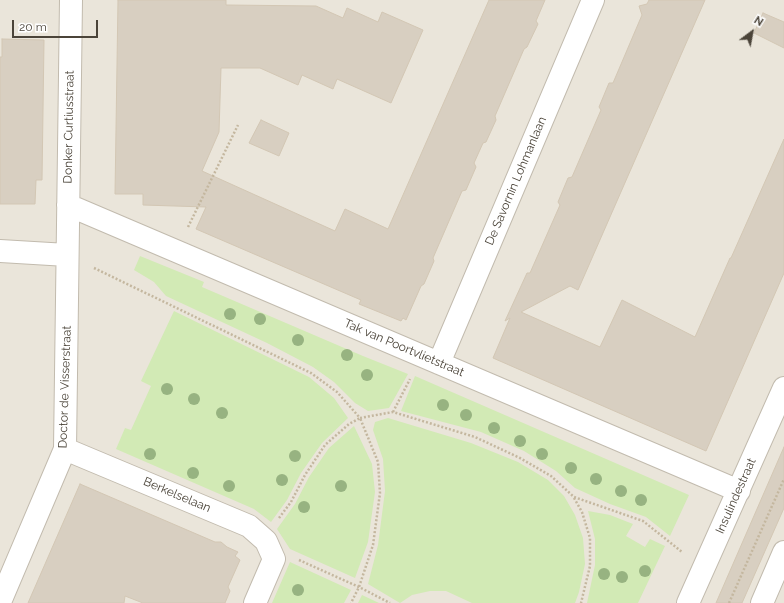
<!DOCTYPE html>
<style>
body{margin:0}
#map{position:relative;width:784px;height:603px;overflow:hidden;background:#f6f3ec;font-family:Raleway,sans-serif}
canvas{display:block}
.north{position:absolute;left:732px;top:12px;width:40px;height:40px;-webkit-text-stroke:3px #fff;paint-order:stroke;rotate:32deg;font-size:11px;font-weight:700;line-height:16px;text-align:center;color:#4b4439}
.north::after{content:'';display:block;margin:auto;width:14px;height:18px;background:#4b4439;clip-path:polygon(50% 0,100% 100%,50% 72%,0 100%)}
.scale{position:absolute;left:12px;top:20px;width:86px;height:18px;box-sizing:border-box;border:2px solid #4b4439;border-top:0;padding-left:5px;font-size:12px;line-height:14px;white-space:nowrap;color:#4b4439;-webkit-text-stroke:3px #fff;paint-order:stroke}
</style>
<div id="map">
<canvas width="784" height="603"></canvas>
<div class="north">N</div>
<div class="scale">20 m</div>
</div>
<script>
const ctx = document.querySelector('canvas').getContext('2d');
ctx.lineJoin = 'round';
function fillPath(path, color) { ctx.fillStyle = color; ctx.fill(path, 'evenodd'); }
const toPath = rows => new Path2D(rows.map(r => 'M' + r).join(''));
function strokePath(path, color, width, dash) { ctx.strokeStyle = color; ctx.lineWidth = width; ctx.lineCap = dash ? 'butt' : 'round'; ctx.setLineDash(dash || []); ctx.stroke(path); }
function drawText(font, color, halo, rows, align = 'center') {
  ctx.font = font + ' Raleway,sans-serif'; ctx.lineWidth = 3.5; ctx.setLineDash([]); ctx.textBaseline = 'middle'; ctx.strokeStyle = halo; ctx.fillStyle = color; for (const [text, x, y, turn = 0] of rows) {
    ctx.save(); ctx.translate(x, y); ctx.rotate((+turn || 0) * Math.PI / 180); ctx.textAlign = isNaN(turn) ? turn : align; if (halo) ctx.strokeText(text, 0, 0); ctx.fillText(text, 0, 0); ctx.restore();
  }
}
const residential = toPath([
 [0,0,784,0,784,603,0,603]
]);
const green = toPath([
 [140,256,204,282,202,287,363,356,408,374,389,408,368,411,355,403,334,382,313,367,267,343,166,296,154,282,134,270],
 [174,311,309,377,334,398,348,418,322,443,301,473,287,500,271,522,254,509,116,449,125,428,131,430,151,386,141,381],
 [415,376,689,495,670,536,646,517,610,504,575,488,556,471,524,451,481,432,401,411],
 [388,418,471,443,518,462,548,480,564,496,575,515,583,538,585,564,579,592,575,603,472,603,446,591,430,591,412,595,400,603,368,584,378,545,385,491,383,459,373,430,375,422],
 [354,426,372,464,375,492,368,542,355,578,290,549,277,529,295,504,309,477,329,448],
 [588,511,610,515,633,524,626,536,645,547,650,539,665,546,638,603,587,603,595,565,595,539],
 [290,562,351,590,344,603,272,603],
 [362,595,379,603,358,603]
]);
const building = toPath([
 [118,0,226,0,226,5,316,6,343,18,347,8,378,22,382,12,423,30,391,103,337,79,333,89,302,75,298,85,260,68,221,68,219,132,202,171,335,231,345,209,388,229,489,0,545,0,536,21,538,24,527,47,524,49,495,116,496,120,486,142,483,143,474,163,476,167,466,190,462,191,433,258,434,261,424,284,421,286,406,320,403,318,401,321,359,304,361,300,196,229,206,207,143,205,143,194,115,194,118,0],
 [649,0,705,0,578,290,570,286,521,312,600,347,622,300,695,337,730,258,731,258,784,139,784,273,706,451,493,358,510,318,505,321,527,273,530,273,560,205,558,202,568,178,572,177,601,110,599,107,609,83,613,83,642,15,639,6,647,4,649,0],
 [763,13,784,22,784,48,754,33,763,13],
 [2,39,44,40,42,180,36,180,35,204,0,204,0,57,2,57,2,39],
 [261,120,289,133,279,156,249,143,261,120],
 [784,447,784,508,742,603,716,603,784,447],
 [80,484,215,542,221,542,227,547,238,552,235,556,240,560,228,587,230,591,225,603,143,603,125,596,124,603,28,603,80,484]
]);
const path = toPath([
 [188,227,238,125],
 [94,268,311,373,337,392,360,418,393,412,475,437,520,458,551,476,574,497,643,521,682,552],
 [393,412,410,379],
 [574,498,582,512,590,538,590,566,581,603],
 [279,518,291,502,305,475,325,445,349,424,360,418,378,462,380,493,373,545,359,587,351,603],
 [299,560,359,587,390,603],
 [729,603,784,479]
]);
const minor = toPath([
 [68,205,739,491],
 [0,251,67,255],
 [439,363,593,0],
 [65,449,249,526,266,541,274,559,255,603],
 [0,602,65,449,71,0],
 [688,603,784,388],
 [762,603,784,552]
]);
const trees = [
 [230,314],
 [260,319],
 [298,340],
 [347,355],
 [367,375],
 [167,389],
 [194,399],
 [443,405],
 [222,413],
 [466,415],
 [494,428],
 [520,441],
 [150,454],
 [542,454],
 [295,456],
 [571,468],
 [193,473],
 [596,479],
 [282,480],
 [229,486],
 [341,486],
 [621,491],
 [641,500],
 [304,507],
 [645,571],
 [604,574],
 [622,577],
 [298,590]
];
const streetNames = [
 ["Donker Curtiusstraat",69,127,-89],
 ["De Savornin Lohmanlaan",516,181,-67],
 ["Tak van Poortvlietstraat",404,348,23],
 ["Doctor de Visserstraat",65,387,-88],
 ["Berkelselaan",177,495,23],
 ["Insulindestraat",736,496,-66]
];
fillPath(residential, '#eae5da');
fillPath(green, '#d2eab5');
fillPath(building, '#d8cfc1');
strokePath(building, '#d3c7b4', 1);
strokePath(minor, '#c2bbae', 24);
strokePath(path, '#c4b79f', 2.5, [2, 2]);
strokePath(minor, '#fff', 22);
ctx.fillStyle = '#97b381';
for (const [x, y] of trees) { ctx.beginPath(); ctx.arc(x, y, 6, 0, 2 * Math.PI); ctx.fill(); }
drawText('12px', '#4b4439', '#fff', streetNames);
</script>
